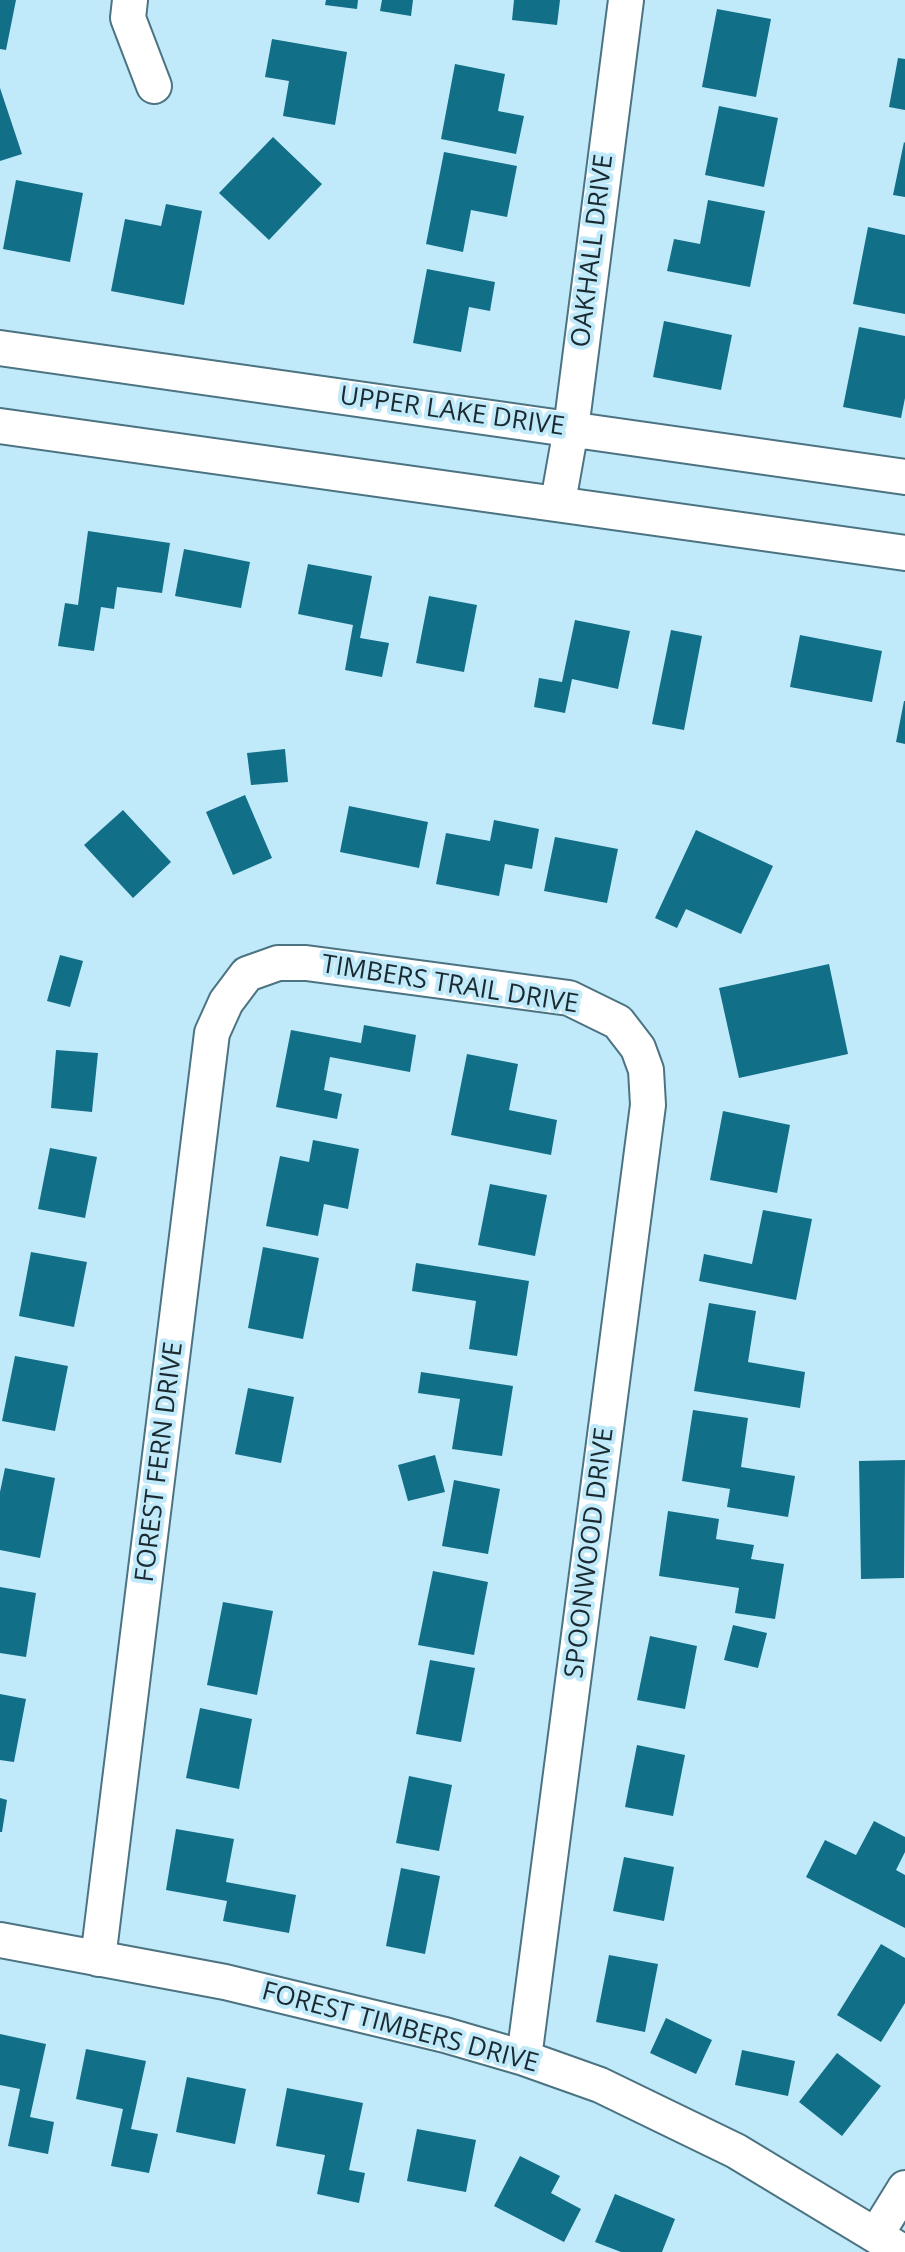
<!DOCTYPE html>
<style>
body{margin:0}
canvas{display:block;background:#c0eafa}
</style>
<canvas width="905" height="2252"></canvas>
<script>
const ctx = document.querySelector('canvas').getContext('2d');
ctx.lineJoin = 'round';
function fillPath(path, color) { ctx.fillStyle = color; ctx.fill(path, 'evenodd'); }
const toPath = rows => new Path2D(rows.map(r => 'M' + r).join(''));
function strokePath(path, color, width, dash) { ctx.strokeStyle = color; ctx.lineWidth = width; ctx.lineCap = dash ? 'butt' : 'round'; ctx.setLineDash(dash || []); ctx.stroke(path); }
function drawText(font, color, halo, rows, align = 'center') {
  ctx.font = font + ' "Open Sans",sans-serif'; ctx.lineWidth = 8; ctx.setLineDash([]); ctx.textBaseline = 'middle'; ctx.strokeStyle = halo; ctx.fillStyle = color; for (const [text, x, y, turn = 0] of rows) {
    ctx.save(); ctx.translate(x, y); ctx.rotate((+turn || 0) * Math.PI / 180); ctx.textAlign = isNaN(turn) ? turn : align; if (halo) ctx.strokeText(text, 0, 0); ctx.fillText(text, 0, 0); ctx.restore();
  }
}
const building = toPath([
 [0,0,16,0,6,50,0,49],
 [326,0,358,0,357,9,325,5],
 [382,0,413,0,411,16,380,11],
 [514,0,560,0,557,25,512,20],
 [717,9,771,19,756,97,702,87],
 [272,39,347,52,335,125,283,116,289,81,265,77],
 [898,58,905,59,905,110,889,107],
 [455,64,505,74,498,111,524,116,516,154,441,139],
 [0,88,22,154,0,161],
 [719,106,778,118,764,187,705,175],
 [273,137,322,184,269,240,219,193],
 [904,142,905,143,905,197,893,195],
 [444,152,517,166,507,217,471,210,463,252,426,244],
 [16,180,83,193,70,262,3,249],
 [708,200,765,211,750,287,667,271,674,239,700,244],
 [166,204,202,211,184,305,111,291,125,219,161,226],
 [868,227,905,235,905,314,853,304],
 [427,269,495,282,490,311,469,307,461,352,413,343],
 [664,321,732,335,721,390,653,377],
 [859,327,905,336,905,398,901,418,843,407],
 [88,531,170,543,162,593,117,587,114,609,101,607,94,651,58,646,65,603,78,605],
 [184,549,250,562,241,608,175,596],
 [308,564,372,576,360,638,389,643,382,677,345,670,353,625,298,614],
 [429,596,477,605,464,672,416,663],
 [575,620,630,631,618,689,572,679,565,713,534,707,539,678,562,682],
 [671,630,702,636,684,730,652,724],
 [800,635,882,651,872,702,790,687],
 [904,701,905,701,905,744,896,742],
 [285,749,288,782,251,785,247,753],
 [245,795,272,858,233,875,206,812],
 [349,806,428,822,419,868,340,852],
 [123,810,171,862,133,898,84,845],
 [494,820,539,829,532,869,505,864,499,896,436,884,446,833,490,841],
 [696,830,773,866,741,934,686,909,677,928,655,918],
 [555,837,618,849,607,903,544,891],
 [60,955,83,961,70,1007,47,1001],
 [829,964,848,1054,739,1078,719,988],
 [364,1025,416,1035,410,1072,330,1057,324,1090,342,1094,337,1119,276,1107,291,1030,361,1043],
 [56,1050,98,1053,92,1112,51,1108],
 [467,1054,518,1064,509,1110,557,1120,551,1155,451,1135],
 [723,1111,790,1125,777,1193,710,1180],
 [313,1140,359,1149,348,1209,324,1204,318,1236,266,1226,280,1156,309,1162],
 [50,1148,97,1157,85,1218,38,1209],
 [490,1184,547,1195,535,1256,478,1245],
 [763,1210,812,1219,796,1300,699,1281,704,1254,752,1264],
 [263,1247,319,1258,303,1339,248,1328],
 [31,1252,87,1262,74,1327,19,1316],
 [416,1263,529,1281,517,1356,469,1349,476,1301,412,1291],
 [709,1303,756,1311,748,1362,805,1372,800,1408,694,1391],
 [15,1356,68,1366,55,1431,2,1421],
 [421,1372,513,1386,502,1456,452,1449,460,1399,418,1393],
 [248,1388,294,1397,281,1463,235,1454],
 [693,1410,748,1418,741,1467,795,1476,788,1517,727,1507,730,1489,682,1481],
 [435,1455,445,1492,408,1501,398,1465],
 [905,1460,904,1578,861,1579,859,1461],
 [5,1468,55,1478,40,1558,0,1550,0,1492],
 [454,1480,500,1489,488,1554,442,1546],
 [668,1511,719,1519,716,1539,754,1545,751,1559,784,1564,775,1619,735,1613,739,1588,659,1576],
 [433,1571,488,1582,474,1655,418,1645],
 [0,1587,36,1593,26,1657,0,1653],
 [223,1602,273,1611,257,1695,207,1685],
 [733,1625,767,1633,758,1668,724,1660],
 [650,1636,697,1646,685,1709,637,1700],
 [430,1660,475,1668,461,1742,416,1734],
 [0,1694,26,1699,14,1762,0,1760],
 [200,1708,252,1719,239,1789,186,1778],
 [637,1745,685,1755,673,1816,625,1807],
 [409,1776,452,1785,439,1851,396,1843],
 [0,1798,7,1800,2,1832,0,1832],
 [874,1821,905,1837,905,1852,896,1870,905,1875,905,1928,806,1877,825,1840,856,1855],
 [176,1829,234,1839,226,1882,296,1895,289,1933,223,1921,227,1901,166,1890],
 [624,1857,674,1867,664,1921,613,1911],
 [401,1868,440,1876,425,1954,386,1946],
 [881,1944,905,1958,905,2003,881,2042,837,2015],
 [609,1955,658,1964,645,2032,596,2022],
 [666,2018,712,2040,696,2074,650,2053],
 [0,2034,46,2044,30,2117,54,2122,48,2154,8,2146,20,2089,0,2085],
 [86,2049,146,2061,131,2129,158,2134,149,2173,111,2166,123,2109,76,2099],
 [742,2050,795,2061,788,2096,735,2085],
 [837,2053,881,2086,842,2136,799,2102],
 [187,2077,246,2089,235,2144,176,2132],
 [287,2088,363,2103,349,2170,365,2173,359,2203,317,2194,325,2155,276,2146],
 [417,2129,476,2140,466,2192,407,2181],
 [520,2156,560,2176,551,2193,581,2209,564,2242,494,2206],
 [615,2194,675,2219,662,2252,621,2252,595,2242]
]);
const minor = toPath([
 [130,0,128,18,154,86],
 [0,348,905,477],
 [0,426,905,553],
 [558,502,571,429,626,0],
 [0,1940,225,1982,445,2035,524,2058,600,2085,736,2151,903,2252],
 [98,1959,212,1033,226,1002,247,974,278,963,306,963,569,998,618,1022,638,1048,646,1070,648,1105,524,2058],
 [876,2235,905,2188]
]);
const streetNames = [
 ["OAKHALL DRIVE",593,251,-83],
 ["UPPER LAKE DRIVE",452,412,8],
 ["TIMBERS TRAIL DRIVE",450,985,9],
 ["FOREST FERN DRIVE",160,1462,-83],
 ["SPOONWOOD DRIVE",590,1553,-83],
 ["FOREST TIMBERS DRIVE",400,2028,15]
];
fillPath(building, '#116f88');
strokePath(minor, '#4c7381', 38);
strokePath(minor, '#fff', 34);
drawText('26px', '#1a2a30', '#c0eafa', streetNames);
</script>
